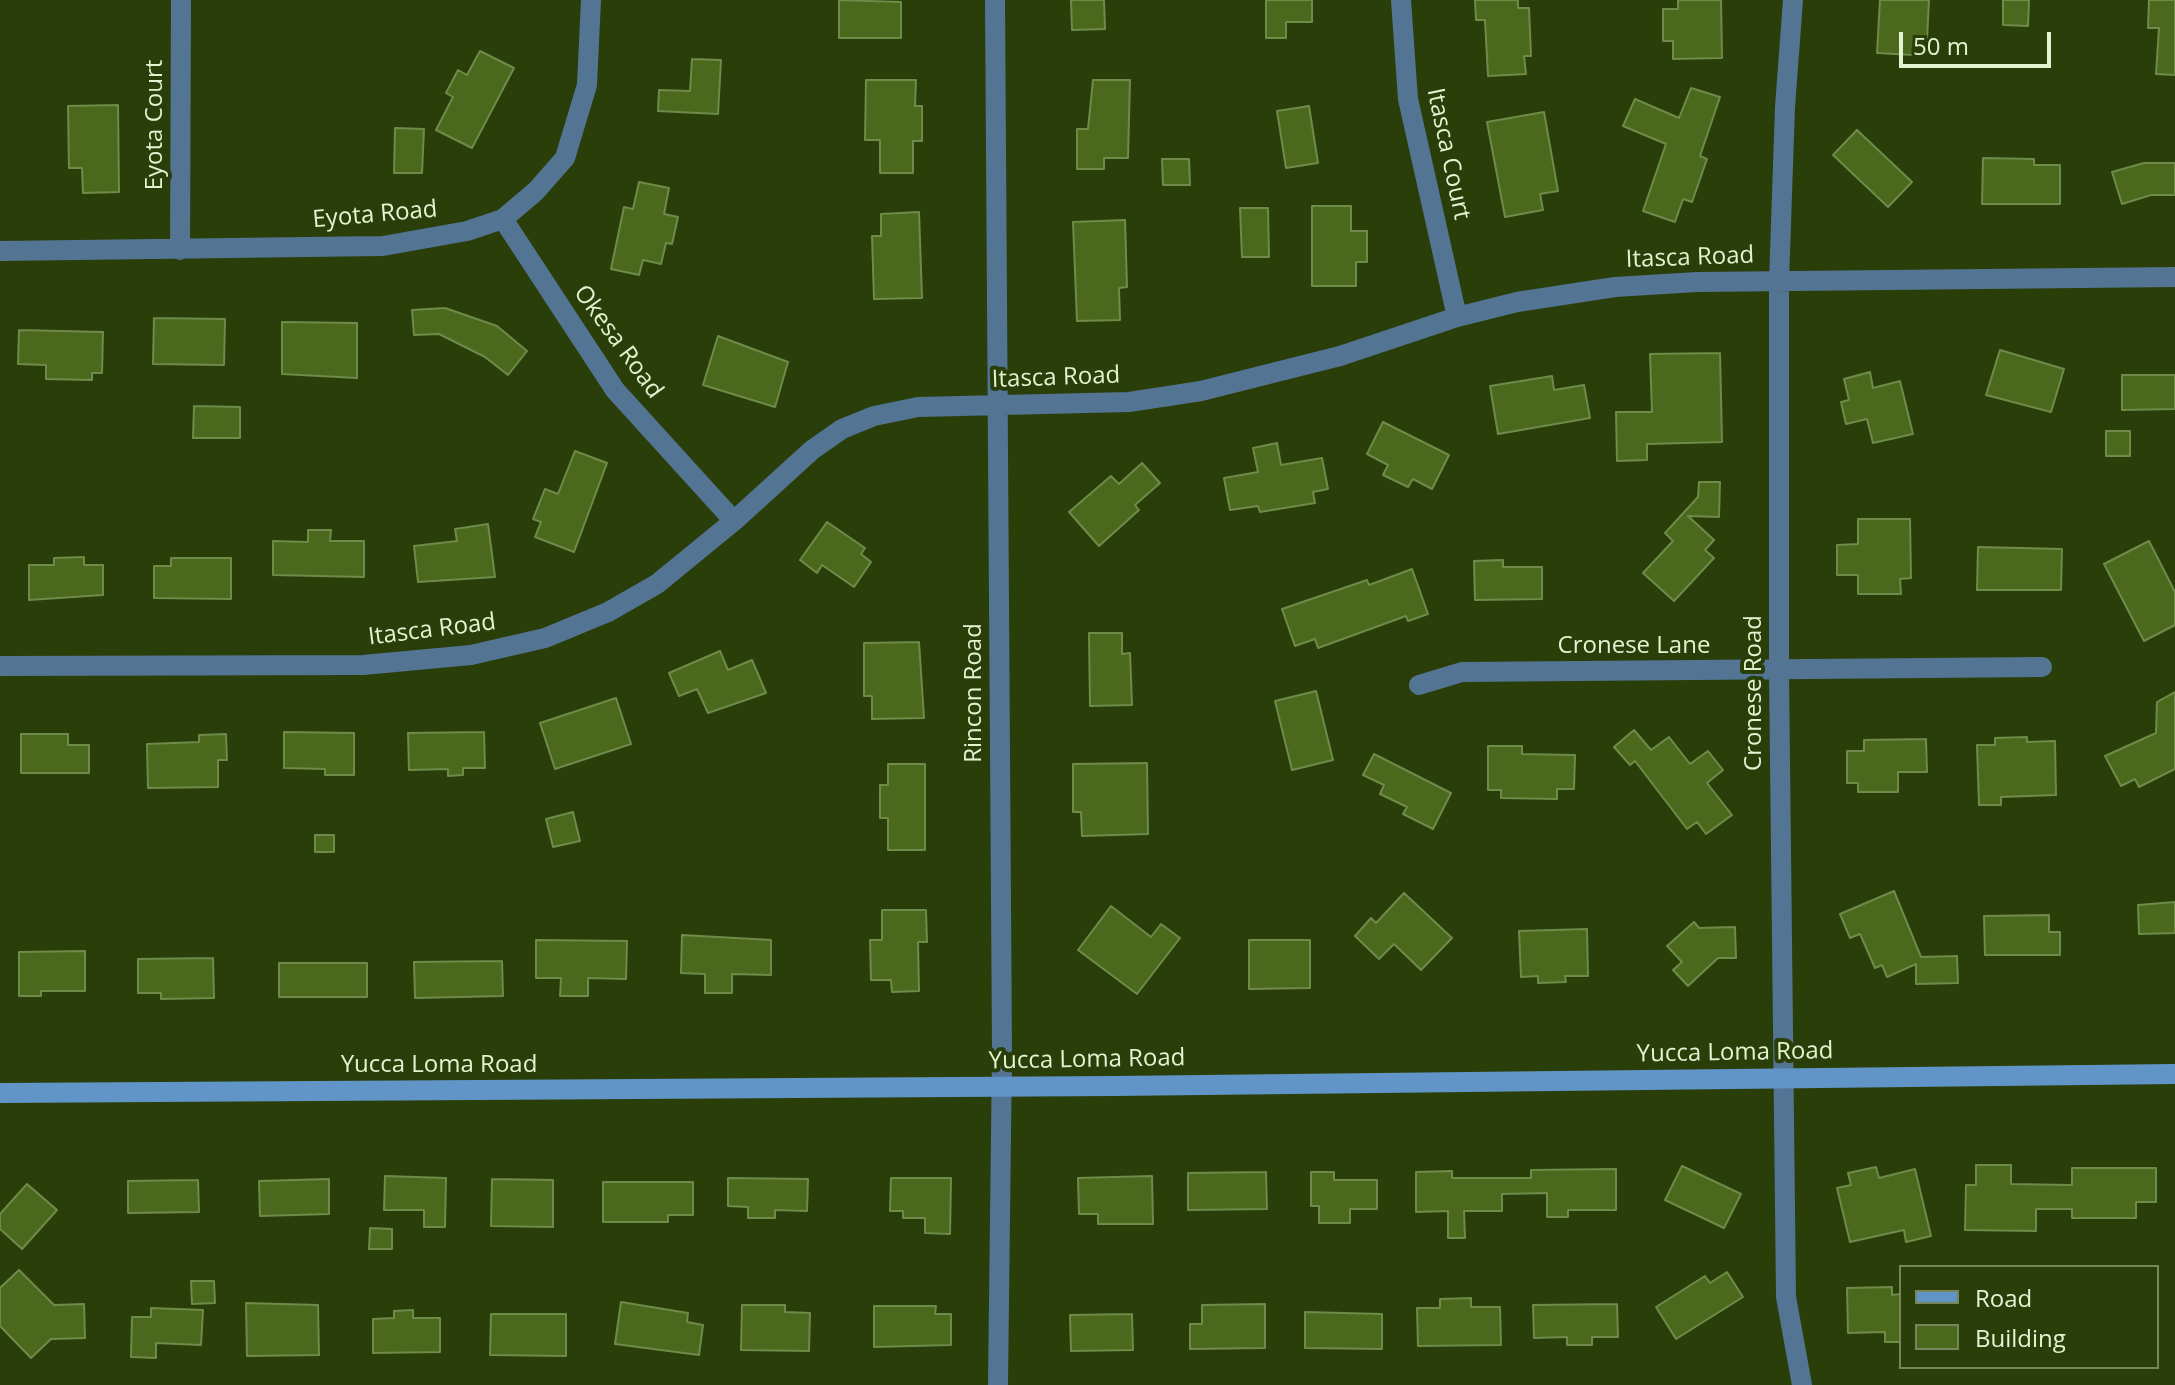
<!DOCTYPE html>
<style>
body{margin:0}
#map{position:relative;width:2175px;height:1385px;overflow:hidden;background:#2a3e0a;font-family:"Open Sans",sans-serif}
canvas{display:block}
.legend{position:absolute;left:1899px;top:1265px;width:260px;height:104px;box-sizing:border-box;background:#2a3e0a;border:2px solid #74865a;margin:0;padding:10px 14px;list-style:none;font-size:24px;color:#e2f3d1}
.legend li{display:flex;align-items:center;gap:16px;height:40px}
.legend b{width:40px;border:2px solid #74865a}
.scale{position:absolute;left:1899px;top:32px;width:152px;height:36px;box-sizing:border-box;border:4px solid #e2f3d1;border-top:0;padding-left:10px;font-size:24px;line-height:28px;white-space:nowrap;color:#e2f3d1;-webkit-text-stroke:6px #2a3e0a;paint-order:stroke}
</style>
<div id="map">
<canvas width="2175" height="1385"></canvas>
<ul class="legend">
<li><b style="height:10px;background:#6295c7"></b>Road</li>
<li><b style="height:22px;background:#4b691d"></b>Building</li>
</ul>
<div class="scale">50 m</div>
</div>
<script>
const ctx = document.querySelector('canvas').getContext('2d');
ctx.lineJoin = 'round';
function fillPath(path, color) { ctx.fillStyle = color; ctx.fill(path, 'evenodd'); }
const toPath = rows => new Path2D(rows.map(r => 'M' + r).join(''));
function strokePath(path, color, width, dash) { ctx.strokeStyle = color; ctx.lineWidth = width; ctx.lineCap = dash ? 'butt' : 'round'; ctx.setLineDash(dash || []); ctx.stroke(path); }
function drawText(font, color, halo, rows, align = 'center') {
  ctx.font = font + ' "Open Sans",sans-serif'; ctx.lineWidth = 8; ctx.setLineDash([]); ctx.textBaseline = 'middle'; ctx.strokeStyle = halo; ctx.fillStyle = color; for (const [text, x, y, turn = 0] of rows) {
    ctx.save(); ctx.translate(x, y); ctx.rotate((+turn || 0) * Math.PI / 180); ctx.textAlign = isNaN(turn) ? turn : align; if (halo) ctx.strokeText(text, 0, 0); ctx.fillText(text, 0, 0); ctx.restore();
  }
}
const building = toPath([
 [839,0,901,2,901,38,839,38,839,0],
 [1071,0,1104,0,1105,29,1072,30,1071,0],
 [1266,0,1312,0,1312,22,1286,22,1286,38,1266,38,1266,0],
 [1475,0,1518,0,1518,8,1529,8,1531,56,1524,56,1526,74,1488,76,1485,20,1476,20,1475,0],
 [1678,0,1721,0,1722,58,1673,59,1673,41,1663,41,1663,9,1678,9,1678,0],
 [1880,0,1929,0,1927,40,1914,40,1913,55,1877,53,1880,0],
 [2003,0,2029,0,2028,26,2003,25,2003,0],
 [2149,0,2175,0,2175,75,2156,74,2159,28,2148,28,2149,0],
 [480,51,514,68,472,148,436,130,453,97,446,93,458,70,467,75,480,51],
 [692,59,721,60,718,114,658,111,659,90,690,91,692,59],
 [866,80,916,80,915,106,922,106,922,141,913,141,913,173,880,173,880,140,865,140,866,80],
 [1093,80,1130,80,1128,158,1104,158,1104,169,1077,169,1077,129,1088,129,1093,80],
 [1691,88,1720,97,1700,156,1707,159,1692,202,1683,199,1675,222,1643,211,1666,144,1623,126,1635,99,1679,118,1691,88],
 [118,105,119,192,83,193,82,168,69,168,68,106,118,105],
 [1309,106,1318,163,1286,168,1277,111,1309,106],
 [1544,112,1558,191,1540,194,1543,210,1505,217,1487,122,1544,112],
 [395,128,424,129,422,173,394,173,395,128],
 [1857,130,1912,182,1888,207,1833,155,1857,130],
 [1983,158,2034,159,2034,165,2060,165,2060,204,1982,204,1983,158],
 [1162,159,1189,159,1190,185,1163,185,1162,159],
 [2144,163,2175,163,2175,195,2151,195,2122,204,2112,172,2144,163],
 [639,182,669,188,664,214,678,217,672,244,666,243,661,264,643,260,639,275,611,269,624,207,633,209,639,182],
 [1312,206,1351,206,1351,231,1367,231,1367,262,1356,262,1356,286,1312,286,1312,206],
 [1240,208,1268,208,1269,257,1242,257,1240,208],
 [919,212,922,298,874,299,872,236,881,236,881,214,919,212],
 [1125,220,1127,287,1119,288,1120,320,1077,321,1073,222,1125,220],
 [445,308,497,326,527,351,508,375,485,357,439,334,414,335,412,310,445,308],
 [154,318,225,319,224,365,153,364,154,318],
 [282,322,357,323,357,378,282,374,282,322],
 [19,330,103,332,102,373,92,373,92,380,46,379,46,365,18,364,19,330],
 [718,336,788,362,775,407,703,385,718,336],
 [2000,350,2064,369,2051,412,1986,395,2000,350],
 [1720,353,1722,442,1647,444,1647,460,1617,461,1616,412,1652,412,1650,354,1720,353],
 [1870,372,1873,388,1900,381,1913,434,1873,443,1867,419,1846,424,1841,402,1849,400,1844,379,1870,372],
 [2122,375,2175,375,2175,409,2122,410,2122,375],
 [1552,376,1554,390,1584,385,1590,418,1498,434,1490,386,1552,376],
 [194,406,240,407,240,438,193,438,194,406],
 [1383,422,1449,455,1432,489,1413,479,1408,487,1383,475,1388,465,1367,454,1383,422],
 [2106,431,2130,431,2130,456,2106,456,2106,431],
 [1277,443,1281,465,1322,458,1328,489,1313,492,1315,503,1260,512,1258,506,1230,510,1224,478,1258,472,1253,448,1277,443],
 [575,451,607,463,574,552,535,537,541,522,533,519,545,489,558,494,575,451],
 [1142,463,1160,483,1135,505,1139,510,1099,546,1069,512,1111,476,1119,484,1142,463],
 [1699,482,1720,482,1719,517,1688,516,1714,540,1705,550,1714,558,1674,601,1643,573,1673,541,1665,533,1698,497,1699,482],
 [1858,519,1910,519,1911,578,1900,579,1901,594,1858,594,1858,575,1837,575,1837,545,1858,544,1858,519],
 [827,522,865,548,861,554,871,562,854,587,822,565,817,573,800,560,827,522],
 [488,524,495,577,418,582,414,546,457,541,455,529,488,524],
 [308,530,331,530,330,541,364,541,364,577,273,575,273,541,308,542,308,530],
 [2149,541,2175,592,2175,625,2144,641,2104,564,2149,541],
 [1978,547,2062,549,2061,590,1977,590,1978,547],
 [84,557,84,565,103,565,103,595,29,600,29,565,54,565,54,558,84,557],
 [171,558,231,558,231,599,154,598,154,566,171,566,171,558],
 [1503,560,1503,567,1542,567,1542,599,1475,600,1474,561,1503,560],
 [1412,569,1428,614,1408,621,1406,616,1318,648,1315,639,1295,646,1282,609,1367,580,1369,585,1412,569],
 [1089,633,1122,633,1122,654,1130,653,1132,705,1090,706,1089,633],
 [919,642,924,718,872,719,872,696,864,696,864,643,919,642],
 [720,651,728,670,752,660,766,693,708,713,697,689,679,696,669,673,720,651],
 [1316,691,1333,760,1292,770,1275,701,1316,691],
 [2175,692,2175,769,2139,787,2135,779,2121,786,2105,756,2156,733,2157,702,2175,692],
 [616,698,631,744,555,769,540,723,616,698],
 [1634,730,1651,750,1669,737,1690,764,1708,751,1723,770,1707,783,1732,815,1706,834,1697,822,1687,829,1635,761,1630,765,1614,747,1634,730],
 [284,732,354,733,354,775,325,775,325,769,284,768,284,732],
 [484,732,485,768,463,768,463,775,448,776,448,769,409,770,408,733,484,732],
 [21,734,68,734,68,745,89,745,89,773,21,773,21,734],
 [226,734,227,760,218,760,218,787,148,788,147,744,199,742,199,735,226,734],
 [2027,737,2027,742,2055,741,2056,795,2001,797,2001,805,1979,805,1977,745,1995,745,1995,738,2027,737],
 [1926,739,1927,772,1898,772,1898,792,1858,792,1858,783,1847,783,1847,751,1864,751,1864,740,1926,739],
 [1488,746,1522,746,1522,754,1575,755,1574,789,1557,789,1557,799,1501,798,1501,790,1488,790,1488,746],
 [1374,754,1451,793,1433,829,1403,814,1407,807,1380,794,1384,785,1363,775,1374,754],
 [1147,763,1148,834,1082,836,1081,812,1073,812,1073,764,1147,763],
 [888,764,925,764,925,850,888,850,888,818,880,818,880,785,888,785,888,764],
 [573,812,580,841,553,847,546,819,573,812],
 [315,835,334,835,334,852,315,852,315,835],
 [1894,891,1921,957,1957,956,1958,983,1916,984,1916,964,1887,977,1882,965,1875,968,1860,934,1850,938,1840,914,1894,891],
 [1404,893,1452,938,1421,970,1394,944,1379,959,1355,936,1371,918,1376,923,1404,893],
 [2175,902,2175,933,2139,934,2138,905,2175,902],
 [1111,906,1151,937,1161,924,1180,938,1137,994,1078,950,1111,906],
 [882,910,926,910,927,942,918,942,919,991,892,992,891,980,871,980,870,940,882,940,882,910],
 [2049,915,2049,932,2060,932,2060,955,1985,955,1984,916,2049,915],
 [1694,922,1699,928,1735,927,1736,958,1718,958,1688,986,1673,970,1682,962,1667,946,1694,922],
 [1587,929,1588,976,1565,976,1566,982,1538,983,1538,976,1521,977,1519,931,1587,929],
 [682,935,771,940,771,975,732,974,732,993,705,993,705,974,681,973,682,935],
 [536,940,627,941,626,979,588,978,588,996,560,996,561,978,536,978,536,940],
 [1249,940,1310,940,1310,988,1249,989,1249,940],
 [85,951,85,991,41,991,41,996,19,996,19,952,85,951],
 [213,958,214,998,161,999,161,993,138,993,138,959,213,958],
 [502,961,503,996,415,998,414,962,502,961],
 [279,963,367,963,367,997,279,997,279,963],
 [1976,1165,2011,1165,2011,1184,2072,1185,2072,1168,2156,1168,2156,1202,2136,1202,2136,1218,2072,1218,2072,1209,2036,1209,2036,1231,1965,1230,1966,1185,1976,1185,1976,1165],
 [1682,1166,1741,1194,1724,1228,1665,1200,1682,1166],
 [1876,1167,1879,1178,1915,1169,1931,1236,1906,1242,1904,1230,1850,1242,1837,1188,1851,1185,1848,1173,1876,1167],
 [1616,1169,1616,1210,1568,1210,1568,1217,1547,1217,1547,1193,1502,1194,1502,1211,1464,1211,1465,1238,1448,1238,1448,1211,1416,1212,1416,1172,1452,1171,1452,1178,1531,1178,1531,1170,1616,1169],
 [1266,1172,1267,1209,1188,1210,1188,1173,1266,1172],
 [1311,1172,1334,1172,1334,1180,1377,1180,1377,1209,1350,1209,1350,1223,1319,1223,1319,1206,1311,1206,1311,1172],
 [385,1176,446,1178,445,1227,424,1227,424,1210,384,1210,385,1176],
 [1152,1176,1153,1224,1098,1224,1098,1214,1079,1214,1078,1178,1152,1176],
 [728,1178,808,1179,807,1211,775,1210,775,1218,748,1218,748,1207,728,1206,728,1178],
 [891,1178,951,1178,950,1234,925,1233,925,1218,903,1218,903,1211,890,1211,891,1178],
 [329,1179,329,1214,260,1216,259,1181,329,1179],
 [492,1179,553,1180,553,1227,491,1226,492,1179],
 [198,1180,199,1212,128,1213,128,1181,198,1180],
 [603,1182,693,1182,693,1215,668,1215,668,1222,603,1222,603,1182],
 [27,1184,57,1210,22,1249,0,1229,0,1214,27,1184],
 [370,1228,392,1229,392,1249,369,1249,370,1228],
 [19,1270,54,1305,84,1304,85,1338,51,1339,31,1358,0,1326,0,1288,19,1270],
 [1727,1272,1743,1297,1676,1339,1656,1307,1705,1276,1710,1283,1727,1272],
 [191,1281,214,1281,215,1303,192,1304,191,1281],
 [1892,1287,1892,1295,1901,1294,1901,1342,1885,1342,1885,1332,1848,1333,1847,1288,1892,1287],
 [1471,1298,1471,1307,1500,1307,1501,1345,1418,1346,1417,1308,1440,1308,1440,1299,1471,1298],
 [621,1302,688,1313,687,1322,703,1325,699,1355,615,1344,621,1302],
 [246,1303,318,1305,319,1355,247,1356,246,1303],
 [1265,1304,1265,1348,1190,1349,1190,1324,1202,1324,1202,1305,1265,1304],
 [1617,1304,1618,1337,1592,1337,1592,1345,1567,1345,1567,1337,1534,1338,1533,1305,1617,1304],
 [742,1305,785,1305,785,1312,810,1313,809,1351,741,1350,742,1305],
 [874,1306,936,1306,935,1314,951,1314,951,1345,874,1347,874,1306],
 [151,1308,203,1310,201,1345,156,1343,156,1358,131,1357,132,1317,151,1317,151,1308],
 [413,1310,413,1318,440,1318,440,1352,373,1353,373,1319,394,1318,394,1311,413,1310],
 [1305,1312,1382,1314,1382,1349,1305,1348,1305,1312],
 [491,1314,566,1314,566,1356,490,1355,491,1314],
 [1132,1314,1133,1350,1071,1351,1070,1315,1132,1314]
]);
const street = toPath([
 [995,0,1002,1051,998,1385],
 [1401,0,1408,99,1457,317],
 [1793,0,1785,107,1779,282,1779,672,1786,1297,1802,1385],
 [503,219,615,390,734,521],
 [180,250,181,0],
 [0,251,383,246,467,231,503,219,536,191,565,158,587,85,591,0],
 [0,666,363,665,471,655,545,638,608,612,657,584,734,521,812,450,842,429,874,416,918,407,1129,402,1201,391,1340,356,1457,317,1517,302,1615,287,1697,282,2175,277],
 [1419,685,1462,672,2042,667]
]);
const secondary = toPath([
 [0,1093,1114,1086,2175,1074]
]);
const streetNames = [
 ["Eyota Court",155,125,-90],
 ["Itasca Court",1448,154,78],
 ["Eyota Road",375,215,-5],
 ["Itasca Road",1690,258,-2],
 ["Okesa Road",618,342,54],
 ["Itasca Road",1056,378,-2],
 ["Itasca Road",432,630,-7],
 ["Cronese Lane",1634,646],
 ["Rincon Road",974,693,-90],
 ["Cronese Road",1754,693,-90],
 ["Yucca Loma Road",1735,1053,-1],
 ["Yucca Loma Road",1087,1060,-1],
 ["Yucca Loma Road",439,1065]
];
fillPath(building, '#4b691d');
strokePath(building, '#6e8b49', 2);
strokePath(street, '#547493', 20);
strokePath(secondary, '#6295c7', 20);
drawText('24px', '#e2f3d1', '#2a3e0a', streetNames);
</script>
